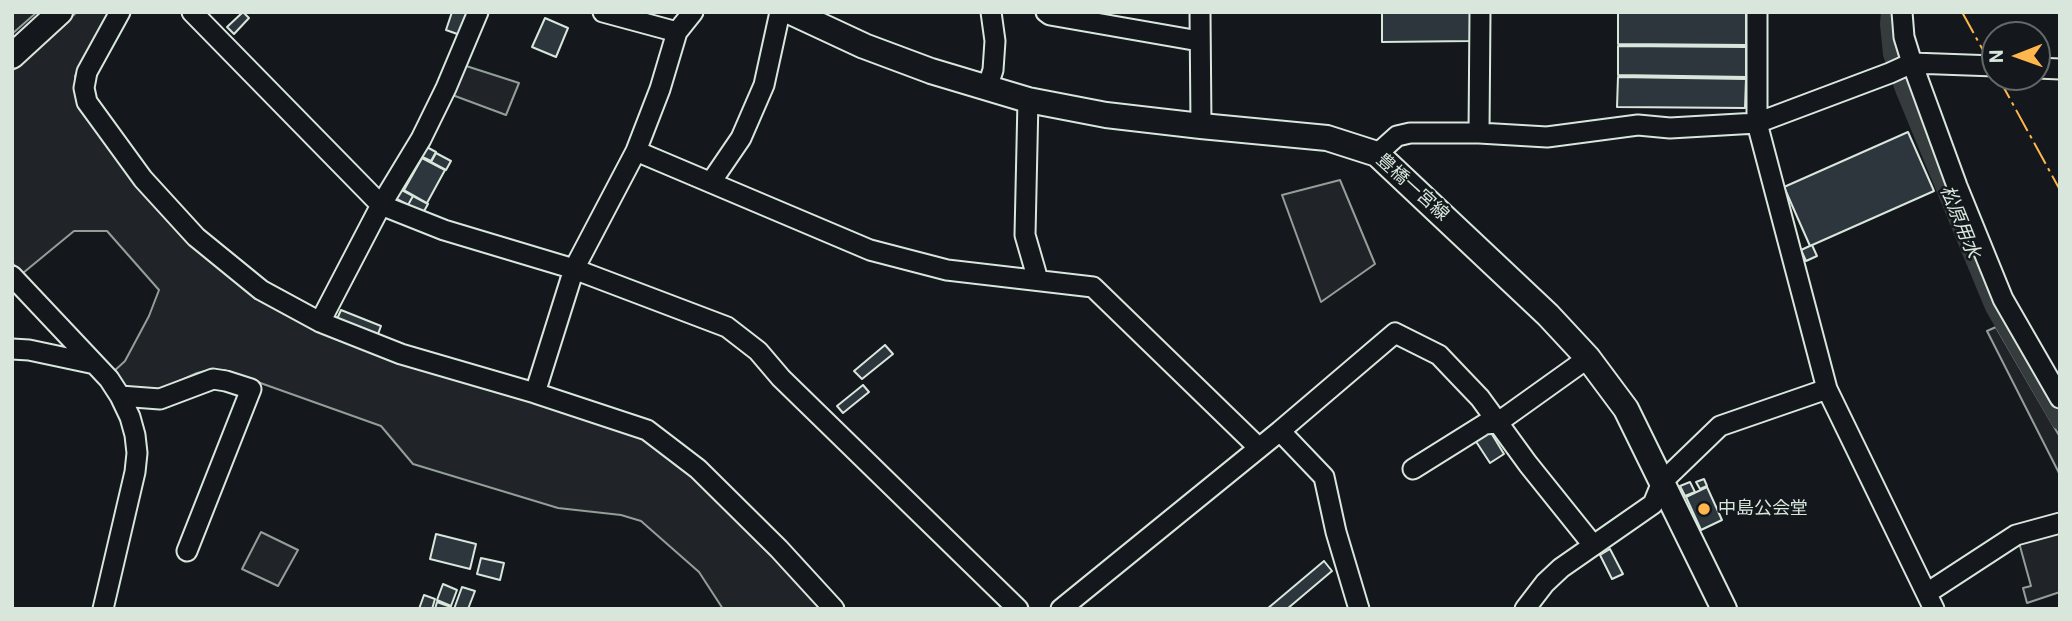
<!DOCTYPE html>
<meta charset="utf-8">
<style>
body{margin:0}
#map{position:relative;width:2072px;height:621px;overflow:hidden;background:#14181c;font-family:Roboto,sans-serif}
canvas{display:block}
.frame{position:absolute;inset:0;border:14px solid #d8e6dc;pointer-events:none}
.north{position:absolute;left:1981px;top:21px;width:70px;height:70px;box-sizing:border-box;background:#14181c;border:2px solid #626a69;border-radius:50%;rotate:269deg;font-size:19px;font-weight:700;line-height:28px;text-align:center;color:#d8e6dc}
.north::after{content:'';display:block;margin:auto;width:24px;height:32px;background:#ffb74d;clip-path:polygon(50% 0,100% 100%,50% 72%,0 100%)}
</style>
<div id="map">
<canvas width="2072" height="621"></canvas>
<div class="frame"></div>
<div class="north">N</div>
</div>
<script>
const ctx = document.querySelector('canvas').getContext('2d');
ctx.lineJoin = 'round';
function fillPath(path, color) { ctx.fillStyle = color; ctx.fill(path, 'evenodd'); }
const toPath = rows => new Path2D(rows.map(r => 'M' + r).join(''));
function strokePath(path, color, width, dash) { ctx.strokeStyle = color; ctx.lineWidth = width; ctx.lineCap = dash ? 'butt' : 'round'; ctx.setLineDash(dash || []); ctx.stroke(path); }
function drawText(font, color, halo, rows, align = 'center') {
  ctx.font = font + ' Roboto,"Noto Sans JP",sans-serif'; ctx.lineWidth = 5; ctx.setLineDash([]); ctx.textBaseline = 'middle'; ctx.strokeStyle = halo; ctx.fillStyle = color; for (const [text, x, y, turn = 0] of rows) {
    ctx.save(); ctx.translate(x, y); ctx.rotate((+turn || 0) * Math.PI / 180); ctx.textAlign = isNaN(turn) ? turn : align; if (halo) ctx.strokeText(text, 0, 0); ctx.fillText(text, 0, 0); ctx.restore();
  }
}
const green = toPath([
 [12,12,37,12,12,34,12,12],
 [77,12,109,12,75,76,76,96,79,109,137,183,258,297,638,432,693,472,825,609,723,609,699,572,641,521,621,515,558,508,413,464,381,426,224,370,210,370,197,373,157,391,123,388,112,373,125,361,149,316,159,290,107,231,74,231,23,273,12,263,12,71,77,12],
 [460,64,519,83,506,115,447,93,460,64],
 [1340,180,1375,264,1321,302,1282,195,1340,180],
 [1996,327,2060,437,2060,475,1987,331,1996,327],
 [2060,528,2060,592,2027,603,2023,588,2031,586,2018,539,2060,528],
 [261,532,298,550,278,586,242,569,261,532]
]);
const canal = toPath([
 [1890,12,1889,24,1892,54,1904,89,1994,307,2060,421]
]);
const building = toPath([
 [243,12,249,18,234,34,227,27,243,12],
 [452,12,471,12,463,36,446,30,452,12],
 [1382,12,1471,12,1471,41,1382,42,1382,12],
 [1618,12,1746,12,1746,45,1618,44,1618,12],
 [545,18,568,28,556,57,532,47,545,18],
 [1618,46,1746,47,1746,77,1618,75,1618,46],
 [1618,77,1746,79,1745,108,1617,107,1618,77],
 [1908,132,1934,191,1810,246,1784,187,1908,132],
 [423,145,436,152,431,161,418,155,423,145],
 [436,153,451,161,446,170,431,162,436,153],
 [422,158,445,170,427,203,404,190,422,158],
 [400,189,413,196,408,205,395,198,400,189],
 [413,196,428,204,423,213,408,205,413,196],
 [1812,245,1817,256,1806,261,1801,250,1812,245],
 [341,310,381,326,378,334,337,319,341,310],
 [885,345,893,354,862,379,854,371,885,345],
 [863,385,869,392,843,413,837,406,863,385],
 [1490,431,1504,454,1490,463,1475,440,1490,431],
 [1704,479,1707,486,1700,489,1696,482,1704,479],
 [1690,482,1695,492,1685,496,1680,486,1690,482],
 [1707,487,1722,520,1701,530,1686,497,1707,487],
 [436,534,476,544,470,569,430,559,436,534],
 [1610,549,1623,574,1612,579,1600,555,1610,549],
 [481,558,504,563,500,580,477,574,481,558],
 [1324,561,1332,571,1287,609,1267,609,1324,561],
 [443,584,457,590,451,606,437,600,443,584],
 [462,587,475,591,468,609,454,609,462,587],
 [424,595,435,599,432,609,419,609,424,595],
 [437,602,451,607,450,609,435,609,437,602]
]);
const minor = toPath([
 [120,12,87,72,84,88,87,102,143,179,196,237,261,290,320,322,401,354,535,393,647,430,698,469,779,549,834,609],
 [192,12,381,205,444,230,574,269,727,327,758,351,781,378,1018,609],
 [603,12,677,32],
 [1046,12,1050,15,1199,41],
 [1200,12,1201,126],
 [1757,12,1757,123,1827,389,1934,609],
 [1902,12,1904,37,1912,63,1957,186,2003,299,2060,398],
 [2037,68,2060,69],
 [987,88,993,70,995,41,991,12],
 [1028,100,1025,235,1038,280],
 [1479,133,1480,12],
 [636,151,870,250,947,270,1093,287,1258,447],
 [1377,154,1397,136,1410,133,1479,133,1547,137,1638,125,1670,128,1757,123,1890,73,1912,63,1995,66],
 [711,182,741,138,764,85,780,12],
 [12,276,109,379,120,396,130,417,135,435,137,453,135,472,103,609],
 [320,322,381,205,421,139,446,88,478,12],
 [12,349,29,350,95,364],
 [535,393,574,269,636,151,660,89,677,32,693,12],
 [120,396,160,399,213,379,226,381,251,389,187,551],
 [1280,431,1324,477,1336,532,1359,609],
 [1413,469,1485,424,1497,423,1588,358],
 [1927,593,2016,535,2060,523],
 [1061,609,1280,431,1395,333,1439,355,1458,375,1480,398,1528,464,1593,545],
 [1525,609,1545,583,1561,568,1653,504,1662,482,1720,426,1827,389]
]);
const major = toPath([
 [791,12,864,46,931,71,1028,100,1106,115,1201,126,1327,138,1377,154,1548,315,1588,358,1626,409,1724,609],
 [12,56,60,12]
]);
const power = toPath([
 [1962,12,1995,72],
 [1998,77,2060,190]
]);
const markers = [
 [1704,509,7,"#ffb74d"]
];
const streetNames = [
 ["豊橋一宮線",1412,188,42]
];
const poiNames = [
 ["中島公会堂",1718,509]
];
const waterNames = [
 ["松原用水",1959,222,68]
];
fillPath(green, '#202428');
strokePath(green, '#939e99', 2);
strokePath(canal, '#363b3e', 18);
fillPath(building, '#2c363c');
strokePath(building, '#d8e6dc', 2);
strokePath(minor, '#d8e6dc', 23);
strokePath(major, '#d8e6dc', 28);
strokePath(minor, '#14181c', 19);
strokePath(major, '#14181c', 24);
strokePath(power, '#ffb74d', 2, [24, 5, 3.5, 5]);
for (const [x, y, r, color] of markers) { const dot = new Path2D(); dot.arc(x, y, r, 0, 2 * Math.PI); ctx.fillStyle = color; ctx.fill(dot); strokePath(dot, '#14181c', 2.5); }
drawText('18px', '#d8e6dc', '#14181c', streetNames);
drawText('18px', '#d8e6dc', '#14181c', poiNames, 'left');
drawText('italic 19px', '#d8e6dc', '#14181c', waterNames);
</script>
